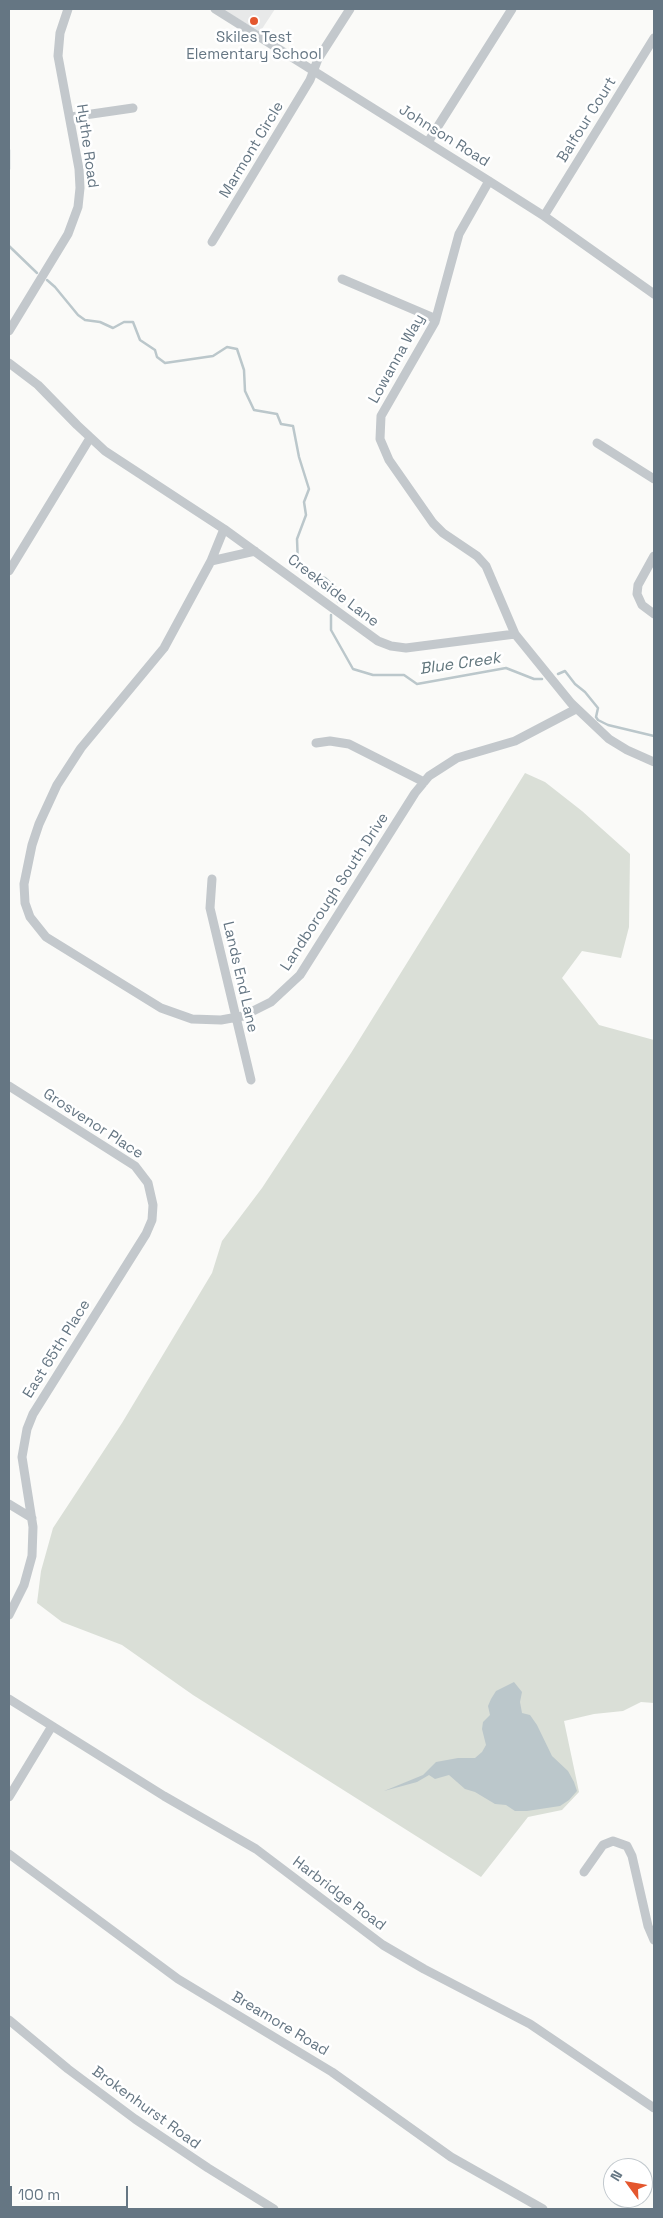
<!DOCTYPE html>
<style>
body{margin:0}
#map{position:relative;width:663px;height:2218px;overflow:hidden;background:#fafaf8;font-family:"Space Grotesk",sans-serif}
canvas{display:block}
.frame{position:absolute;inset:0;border:10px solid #657683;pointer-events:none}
.north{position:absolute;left:603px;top:2158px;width:50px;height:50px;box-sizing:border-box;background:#fff;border:1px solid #c1c8cd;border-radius:50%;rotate:302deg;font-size:14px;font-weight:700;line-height:20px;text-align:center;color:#657683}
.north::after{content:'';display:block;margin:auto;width:18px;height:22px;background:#e4572e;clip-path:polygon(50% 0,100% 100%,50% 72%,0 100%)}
.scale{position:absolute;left:10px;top:2186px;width:118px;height:22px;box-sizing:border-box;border:2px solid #657683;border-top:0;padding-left:6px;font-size:15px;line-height:18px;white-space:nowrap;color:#657683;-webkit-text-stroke:4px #fff;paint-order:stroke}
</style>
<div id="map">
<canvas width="663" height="2218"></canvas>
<div class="frame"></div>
<div class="north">N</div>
<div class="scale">100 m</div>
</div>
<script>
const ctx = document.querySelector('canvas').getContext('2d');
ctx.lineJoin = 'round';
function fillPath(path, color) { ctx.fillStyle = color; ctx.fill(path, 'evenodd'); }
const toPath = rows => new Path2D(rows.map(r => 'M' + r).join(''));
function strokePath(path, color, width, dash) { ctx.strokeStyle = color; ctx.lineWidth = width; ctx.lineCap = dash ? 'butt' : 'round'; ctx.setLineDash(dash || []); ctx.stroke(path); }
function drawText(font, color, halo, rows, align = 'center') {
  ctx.font = font + ' "Space Grotesk",sans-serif'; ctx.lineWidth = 5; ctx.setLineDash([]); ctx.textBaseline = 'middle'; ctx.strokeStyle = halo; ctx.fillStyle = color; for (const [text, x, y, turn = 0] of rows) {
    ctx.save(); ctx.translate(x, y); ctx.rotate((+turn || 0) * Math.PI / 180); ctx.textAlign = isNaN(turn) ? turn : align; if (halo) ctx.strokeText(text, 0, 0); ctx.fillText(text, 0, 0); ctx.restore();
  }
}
const built = toPath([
 [222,9,275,9,260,32]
]);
const green = toPath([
 [525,773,545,782,582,811,630,854,629,927,621,958,582,951,562,978,599,1025,654,1040,654,1703,641,1702,623,1711,594,1714,564,1721,579,1792,562,1810,528,1817,481,1877,193,1695,122,1645,62,1622,37,1603,41,1571,53,1528,122,1423,212,1273,222,1241,262,1188,351,1053]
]);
const water = toPath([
 [514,1682,522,1692,520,1702,522,1713,530,1715,537,1725,552,1756,568,1771,574,1782,577,1791,569,1800,560,1806,527,1811,515,1811,506,1805,495,1804,475,1792,465,1789,449,1775,435,1779,429,1775,417,1782,384,1791,423,1775,436,1762,458,1758,475,1758,482,1752,486,1745,482,1729,483,1722,490,1715,488,1706,491,1699,496,1691]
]);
const stream = toPath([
 [9,150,9,169],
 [9,246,37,273],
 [47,280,55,287,78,315,85,320,100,322,113,328,124,322,133,322,140,340,155,350,157,357,165,363,213,356,227,347,237,349,244,370,245,391,254,410,277,414,281,424,293,426,299,457,309,489,304,502,306,515,297,539,298,565,308,574,325,578,337,589,338,602],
 [331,615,331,630,353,669,373,675,404,675,417,684,506,668,534,679,542,679],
 [558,674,565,671,575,684,585,692,598,708,596,717,598,720,608,725,654,736]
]);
const minor = toPath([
 [215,9,489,181,544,216,654,294],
 [71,117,133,108],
 [428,142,512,9],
 [489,181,459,234,435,322,381,416,380,439,389,460,433,523,443,533,477,556,486,566,515,634,571,703,609,739,627,750,654,762],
 [544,216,654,38],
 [212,242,310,80,318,59,350,9],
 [342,279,436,319],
 [9,331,68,234,78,207,80,188,79,169,58,56,60,33,68,9],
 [9,363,38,385,77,425,105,451,224,529,378,641,391,646,406,648,515,634],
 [597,443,654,479],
 [224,529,211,561,164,648,81,748,57,785,39,824,32,845,24,884,25,903,30,917,46,937,161,1008,192,1019,221,1020,243,1016,271,1002,300,975,415,793,429,776,457,758,515,741,576,709],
 [654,556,638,585,637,594,642,605,654,614],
 [211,561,255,551],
 [9,571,90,438],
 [316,743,330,741,349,744,424,782],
 [212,879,210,908,251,1080],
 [9,1086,135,1166,148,1183,153,1205,152,1220,146,1234,33,1414,27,1429,22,1457,33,1527,32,1556,24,1585,9,1615],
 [9,1504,32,1518],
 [9,1699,164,1796,256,1849,383,1945,424,1969,530,2024,654,2108],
 [9,1797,52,1726],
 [9,1854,178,1979,332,2072,451,2157,543,2209],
 [584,1872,603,1845,613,1841,627,1846,632,1856,648,1926,654,1940],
 [9,2020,68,2069,135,2119,208,2168,274,2209]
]);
const markers = [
 [254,21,5,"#e4572e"]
];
const poiNames = [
 ["Skiles Test",254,38],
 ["Elementary School",254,55]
];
const streetNames = [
 ["Balfour Court",587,120,-58],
 ["Johnson Road",444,136,32],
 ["Hythe Road",87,146,82],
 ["Marmont Circle",252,150,-59],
 ["Lowanna Way",397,359,-61],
 ["Creekside Lane",333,591,37],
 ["Landborough South Drive",335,892,-57],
 ["Lands End Lane",240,977,77],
 ["Grosvenor Place",93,1124,33],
 ["East 65th Place",57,1349,-58],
 ["Harbridge Road",339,1894,37],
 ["Breamore Road",280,2024,31],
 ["Brokenhurst Road",146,2108,36]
];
const waterNames = [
 ["Blue Creek",460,664,-8]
];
fillPath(built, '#e8e9e9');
fillPath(green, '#dadfd7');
fillPath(water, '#bbc7cb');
strokePath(stream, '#bbc7cb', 2.5);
strokePath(minor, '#c3c8cc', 9);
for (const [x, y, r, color] of markers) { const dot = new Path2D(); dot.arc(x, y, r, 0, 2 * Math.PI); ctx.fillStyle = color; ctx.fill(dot); strokePath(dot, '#fff', 2); }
drawText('15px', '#657683', '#fff', poiNames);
drawText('15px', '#657683', '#fff', streetNames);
drawText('italic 16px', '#60757c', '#fff', waterNames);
</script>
